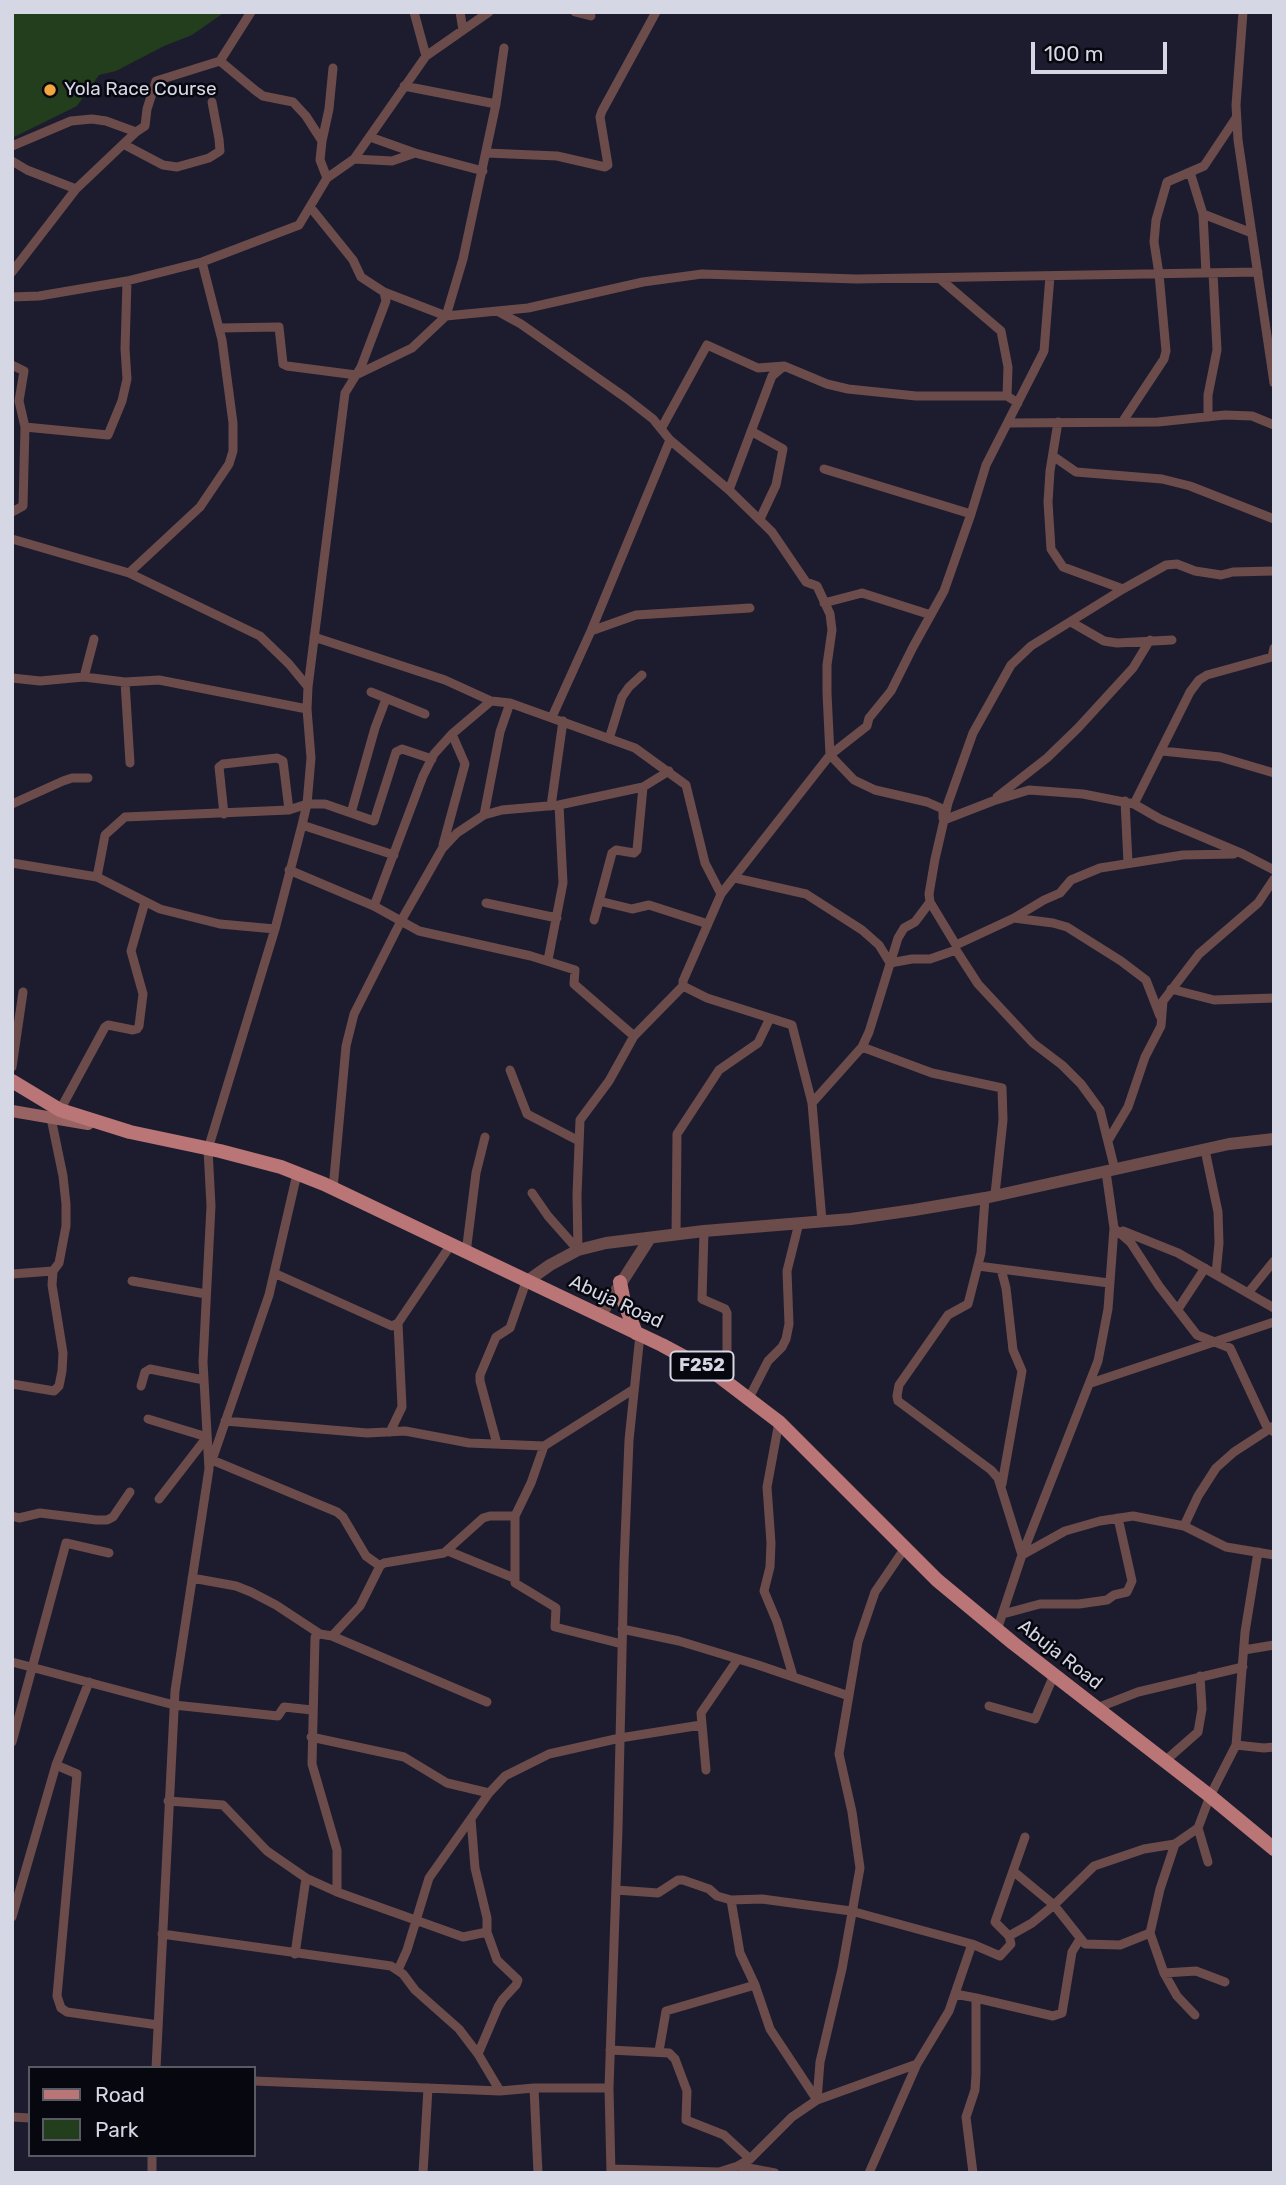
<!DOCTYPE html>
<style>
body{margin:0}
#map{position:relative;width:1286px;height:2185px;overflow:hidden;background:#1c1c2e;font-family:Rubik,sans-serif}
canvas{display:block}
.frame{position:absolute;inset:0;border:14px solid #d6d7e4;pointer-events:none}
.legend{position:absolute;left:28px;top:2066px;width:228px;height:91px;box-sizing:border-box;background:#07070f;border:2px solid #5a5a64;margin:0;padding:9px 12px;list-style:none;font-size:21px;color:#d6d7e4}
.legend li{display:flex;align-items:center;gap:14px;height:35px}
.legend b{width:35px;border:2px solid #5a5a64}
.scale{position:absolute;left:1031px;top:42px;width:136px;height:32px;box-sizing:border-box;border:4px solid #d6d7e4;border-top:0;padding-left:9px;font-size:21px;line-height:24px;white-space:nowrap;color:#d6d7e4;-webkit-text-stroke:5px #07070f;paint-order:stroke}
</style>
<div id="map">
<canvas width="1286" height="2185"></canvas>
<div class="frame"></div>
<ul class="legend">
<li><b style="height:9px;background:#ba7576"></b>Road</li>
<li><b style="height:19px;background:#223e1c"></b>Park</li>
</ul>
<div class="scale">100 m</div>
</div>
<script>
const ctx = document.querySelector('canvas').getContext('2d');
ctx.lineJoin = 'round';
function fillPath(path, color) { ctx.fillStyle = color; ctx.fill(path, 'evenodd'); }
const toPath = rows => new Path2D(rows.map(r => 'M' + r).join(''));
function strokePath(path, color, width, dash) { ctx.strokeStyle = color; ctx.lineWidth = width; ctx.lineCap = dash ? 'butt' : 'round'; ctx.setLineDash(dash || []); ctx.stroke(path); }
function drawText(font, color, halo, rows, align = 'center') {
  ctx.font = font + ' Rubik,sans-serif'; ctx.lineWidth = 5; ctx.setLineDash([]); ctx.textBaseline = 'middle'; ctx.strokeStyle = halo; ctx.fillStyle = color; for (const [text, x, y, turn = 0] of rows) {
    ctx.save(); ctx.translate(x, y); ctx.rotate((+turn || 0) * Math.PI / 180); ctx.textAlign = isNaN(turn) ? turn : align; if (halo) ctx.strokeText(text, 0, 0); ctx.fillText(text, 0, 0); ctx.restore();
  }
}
const green = toPath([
 [12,12,225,12,192,35,164,46,116,71,99,75,77,106,12,138]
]);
const minor = toPath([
 [414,12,426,56],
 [460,12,463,30],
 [575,12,591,16],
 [1243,12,1236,105,1238,140,1274,383],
 [220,61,256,91,263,96,293,102,306,116,322,141,320,160,327,178],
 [404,86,496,104,504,48],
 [370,137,415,153],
 [322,141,329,109,333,68],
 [125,145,163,165,177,167,209,158,220,151,219,139,212,102],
 [12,146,71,121,92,119,106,121,136,132,145,126,147,109,156,81,220,61,251,12],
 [487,153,557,156,605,167,608,165,600,117,602,111,656,12],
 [354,159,426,56,489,12],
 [12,161,27,170,76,189],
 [1190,172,1203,214,1206,273],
 [311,208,353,260,361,277,384,292,446,316,528,308,643,282,702,274,856,279,1258,272],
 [1203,214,1252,233],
 [12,272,76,189,136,132],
 [939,278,1001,331,1008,367,1007,396],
 [12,297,39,296,127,281,202,262,299,225,327,178,354,159,392,161,415,153,483,171],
 [499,312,521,324,626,398,653,419,670,440,729,490,772,532,806,582,817,586,830,614,832,630,827,665,827,693,830,755,854,780,875,790,927,802,943,809,943,818],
 [220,328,279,327,283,364,287,366,356,375,412,348,446,316,463,259,496,104],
 [12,365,24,371,19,401,25,427,23,506,12,512],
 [1208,417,1208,395,1217,350,1213,273],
 [1123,421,1164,359,1166,351,1159,274,1154,242,1156,220,1167,182,1204,166,1236,118],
 [1058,422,1050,471,1048,502,1051,549,1063,567,1123,589],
 [1008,423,1158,422,1225,415,1252,416,1274,425],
 [25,427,108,435,122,401,127,379,125,349,127,281],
 [661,429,707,345,758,368,784,366,827,384,848,389,916,396,1007,396,1018,403],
 [751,431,783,449,776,485,760,519],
 [1053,456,1076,472,1162,479,1190,486,1274,519],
 [824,469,971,514],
 [729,490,772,376,784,366],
 [12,539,129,573,260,636,289,664,308,687,307,709,311,758,307,804,302,825,275,929,208,1149,211,1206,203,1362,209,1469,175,1691,156,2068],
 [129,573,200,507,229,464,233,451,233,423,222,340,202,262],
 [824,603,862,593,931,615],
 [1071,622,1104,641,1117,643,1172,640],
 [591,631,636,615,750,608],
 [314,637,445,680,491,701,510,703,635,748,686,785,705,863,721,894],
 [84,677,94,639],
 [12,678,40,681,84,677,125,682,159,680,307,709],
 [125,682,130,763],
 [308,687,345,393,361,367,386,301,384,292],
 [371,692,425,714],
 [552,717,591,631,670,440],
 [609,739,622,697,629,687,642,675],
 [1162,751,1220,757,1274,773],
 [997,797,1047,758,1078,728,1133,668,1150,640],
 [1125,801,1128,863],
 [12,804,63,781,72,778,88,778],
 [1134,804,1190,692,1199,680,1207,675,1272,657,1274,648],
 [551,806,563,721],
 [351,813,375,728,386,699],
 [224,814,219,767,223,764,277,758,283,761,289,810],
 [484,815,500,732,510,703],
 [944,820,993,801,1029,790,1083,794,1134,804,1160,819,1243,854,1274,870],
 [302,825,394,855],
 [443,845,465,764,452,734],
 [12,863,97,877,160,909,220,924,275,929],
 [289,870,374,906,419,931,531,956,575,970,574,984,634,1036],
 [97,877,105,835,125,817,289,810,307,804,325,804,374,821,396,752,402,749,432,759],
 [735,878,806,894,862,930,879,945,890,963,912,959,930,959,956,950],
 [599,901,632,909,649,905,708,924],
 [930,902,956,945,956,950,978,984,1033,1043,1062,1065,1081,1084,1100,1110,1115,1170],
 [486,903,557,918],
 [374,906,423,776,434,754,452,734,491,701],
 [1014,918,1053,923,1067,927,1121,961,1146,980,1160,1016],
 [594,920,612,853,616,850,634,853,637,850,643,787],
 [956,945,1014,918,1044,900,1060,893,1071,880,1100,868,1183,855,1234,854],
 [548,960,563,883,559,805],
 [683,986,707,998,792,1025,812,1103,822,1221],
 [1171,989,1214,1000,1274,998],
 [862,1047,932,1073,1002,1088,1003,1120,995,1194],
 [12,1067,23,992],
 [510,1070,527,1114,579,1141],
 [812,1103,862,1047,869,1032,898,938,904,928,915,922,930,902,929,894,935,859,948,803,973,733,1011,665,1031,646,1123,589,1166,565,1177,564,1195,571,1221,575,1233,572,1274,571],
 [60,1110,105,1027,108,1025,133,1030,137,1029,139,1026,143,994,131,951,145,902],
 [1109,1139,1128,1107,1145,1057,1161,1026,1163,1001,1199,954,1258,903,1274,879],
 [1205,1150,1218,1212,1219,1243,1216,1274],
 [333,1189,346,1046,354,1014,401,921,442,849,457,833,484,815,502,810,559,805,643,787,669,771],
 [532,1193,548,1216,578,1250],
 [985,1198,981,1253,968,1304,948,1315,899,1385,897,1396,898,1401,991,1470,998,1478,1022,1555,1065,1531,1100,1521,1133,1516,1184,1526,1226,1547,1274,1555],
 [1114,1228,1131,1243,1159,1286,1197,1335,1230,1348,1266,1425,1274,1432],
 [704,1231,702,1299,725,1309,727,1313,727,1382],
 [1123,1231,1178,1253,1274,1308],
 [676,1235,677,1134,719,1070,758,1043,770,1018],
 [578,1250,577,1195,580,1120,609,1081,634,1036,683,986,683,981,721,894,830,755,867,726,869,718,891,691,913,647,944,591,971,514,986,465,1044,351,1050,276],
 [466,1253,476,1173,485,1137],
 [978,1266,1109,1283],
 [1001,1269,1006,1288,1013,1350,1022,1371,1002,1484],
 [274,1273,392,1326,398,1323,450,1246],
 [12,1274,53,1271],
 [132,1281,206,1294],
 [1248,1293,1274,1261],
 [1178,1309,1205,1268],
 [1091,1383,1274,1322],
 [12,1384,54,1391,59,1386,62,1371,63,1353,52,1285,53,1271,59,1263,66,1226,66,1204,63,1176,51,1118],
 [141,1386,145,1372,150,1369,204,1380],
 [749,1398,768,1361,782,1347,786,1339,789,1324,787,1271,799,1223],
 [148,1419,207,1437,159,1499],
 [225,1421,367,1433,405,1431,469,1443,544,1446,634,1389],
 [779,1422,767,1487,771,1543,770,1567,764,1591,777,1622,793,1676],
 [390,1432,402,1407,398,1323],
 [497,1444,480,1381,480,1375,496,1337,510,1328,526,1282],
 [544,1446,531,1483,515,1516,515,1583,553,1606,556,1608,555,1627,622,1644],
 [212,1460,337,1512,343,1517,366,1556,380,1566],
 [211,1463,269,1295,297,1174],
 [12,1516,19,1518,40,1513,96,1520,107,1520,113,1517,130,1492],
 [1184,1526,1198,1496,1216,1468,1234,1452,1274,1426],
 [448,1551,514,1578],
 [192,1578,236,1586,251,1592,276,1605,320,1634,332,1636,487,1702],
 [1003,1614,1040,1604,1079,1604,1107,1600,1114,1595,1127,1592,1132,1581,1118,1518],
 [622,1629,679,1641,758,1665,849,1696],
 [997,1630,1022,1555,1098,1361,1108,1309,1114,1228,1106,1172],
 [320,1634,315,1637,312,1764,337,1850,337,1892],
 [332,1636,360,1606,380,1566,384,1563,444,1553,483,1518,490,1516,515,1516],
 [1244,1650,1274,1645],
 [12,1662,174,1705,278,1716,284,1707,312,1710],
 [989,1706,1035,1719,1054,1675],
 [1097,1708,1138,1692,1243,1667],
 [311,1737,404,1757,447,1783,489,1793],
 [12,1742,66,1543,109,1553],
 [1236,1745,1264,1748,1274,1747],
 [1165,1761,1198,1732,1202,1709,1200,1676],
 [56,1765,77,1774,57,1996,61,2008,67,2012,158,2025],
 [706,1770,701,1713,738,1659],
 [168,1801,223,1805,267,1851,306,1878,337,1892,463,1937,487,1932],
 [471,1819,475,1868,487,1918,487,1932,497,1960,518,1980,516,1985,503,1999,498,2007,478,2054],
 [1198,1828,1208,1862],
 [1013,1871,1054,1905,1085,1944,1120,1945,1150,1933,1160,1889,1175,1844],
 [616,1890,658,1893,678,1880,683,1880,709,1889,717,1896,731,1900,762,1899,851,1911,972,1944],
 [731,1900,740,1953,755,1985,770,2029,817,2100],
 [12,1917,56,1765,89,1682],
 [1150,1933,1164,1973,1177,1996,1195,2015],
 [162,1934,391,1966,403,1974,415,1990,459,2029,478,2054,500,2091,534,2088,609,2088],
 [1009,1936,995,1922,1025,1837],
 [295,1954,306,1878],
 [398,1970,407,1950,429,1878,489,1793,505,1776,549,1754,620,1738,701,1725],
 [1164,1973,1196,1971,1225,1982],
 [955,1994,976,1998,976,2074,975,2090,966,2117,973,2173],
 [976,1998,1053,2016,1062,2013,1072,1952,1080,1939],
 [610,2050,669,2053,675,2059,687,2091,686,2120,724,2135,750,2159],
 [659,2051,666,2011,755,1985],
 [254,2081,500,2091],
 [534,2088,538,2173],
 [817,2100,820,2062,842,1969,860,1868,852,1812,839,1754,858,1642,875,1592,905,1548],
 [12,2117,30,2118],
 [738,2166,775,2173],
 [611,2169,719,2172,738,2166,750,2159,792,2117,817,2100,917,2064],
 [152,2173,152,2155],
 [423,2173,428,2088],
 [611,2173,609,2088,618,1828,624,1564,629,1440,640,1335],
 [869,2173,917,2064,949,2011,972,1944,1000,1956,1011,1944,1009,1936,1032,1923,1054,1905,1094,1866,1144,1849,1175,1844,1198,1828,1210,1796,1236,1745,1245,1632,1258,1552]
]);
const tertiary = toPath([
 [526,1282,550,1265,578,1250,606,1243,704,1231,851,1219,914,1210,985,1198,1229,1144,1274,1139],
 [600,1316,650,1238]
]);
const secondary = toPath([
 [12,1111,88,1124]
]);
const primary = toPath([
 [12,1081,60,1110,130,1132,220,1151,281,1167,324,1184,662,1345,716,1374,779,1422,937,1580,1013,1643,1210,1796,1274,1849],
 [620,1282,624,1302,636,1333]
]);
const markers = [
 [50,90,7,"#f1a63f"]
];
const shields = [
 [702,1366,63]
];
const shieldNames = [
 ["F252",702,1366]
];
const poiNames = [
 ["Yola Race Course",64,90]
];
const streetNames = [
 ["Abuja Road",616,1302,25],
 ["Abuja Road",1060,1655,38]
];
fillPath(green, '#223e1c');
strokePath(minor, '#6c4b4b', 9);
strokePath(tertiary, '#6c4b4b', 12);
strokePath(secondary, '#986363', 12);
strokePath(primary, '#ba7576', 14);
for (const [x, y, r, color] of markers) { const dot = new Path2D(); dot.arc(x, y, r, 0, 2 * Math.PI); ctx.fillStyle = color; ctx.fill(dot); strokePath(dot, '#07070f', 2.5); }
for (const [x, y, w] of shields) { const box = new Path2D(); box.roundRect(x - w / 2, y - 14.5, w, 29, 5); ctx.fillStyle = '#07070f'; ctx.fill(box); strokePath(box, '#d6d7e4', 2); }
drawText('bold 18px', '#d6d7e4', null, shieldNames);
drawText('19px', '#d6d7e4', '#07070f', poiNames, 'left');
drawText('19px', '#d6d7e4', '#07070f', streetNames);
</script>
